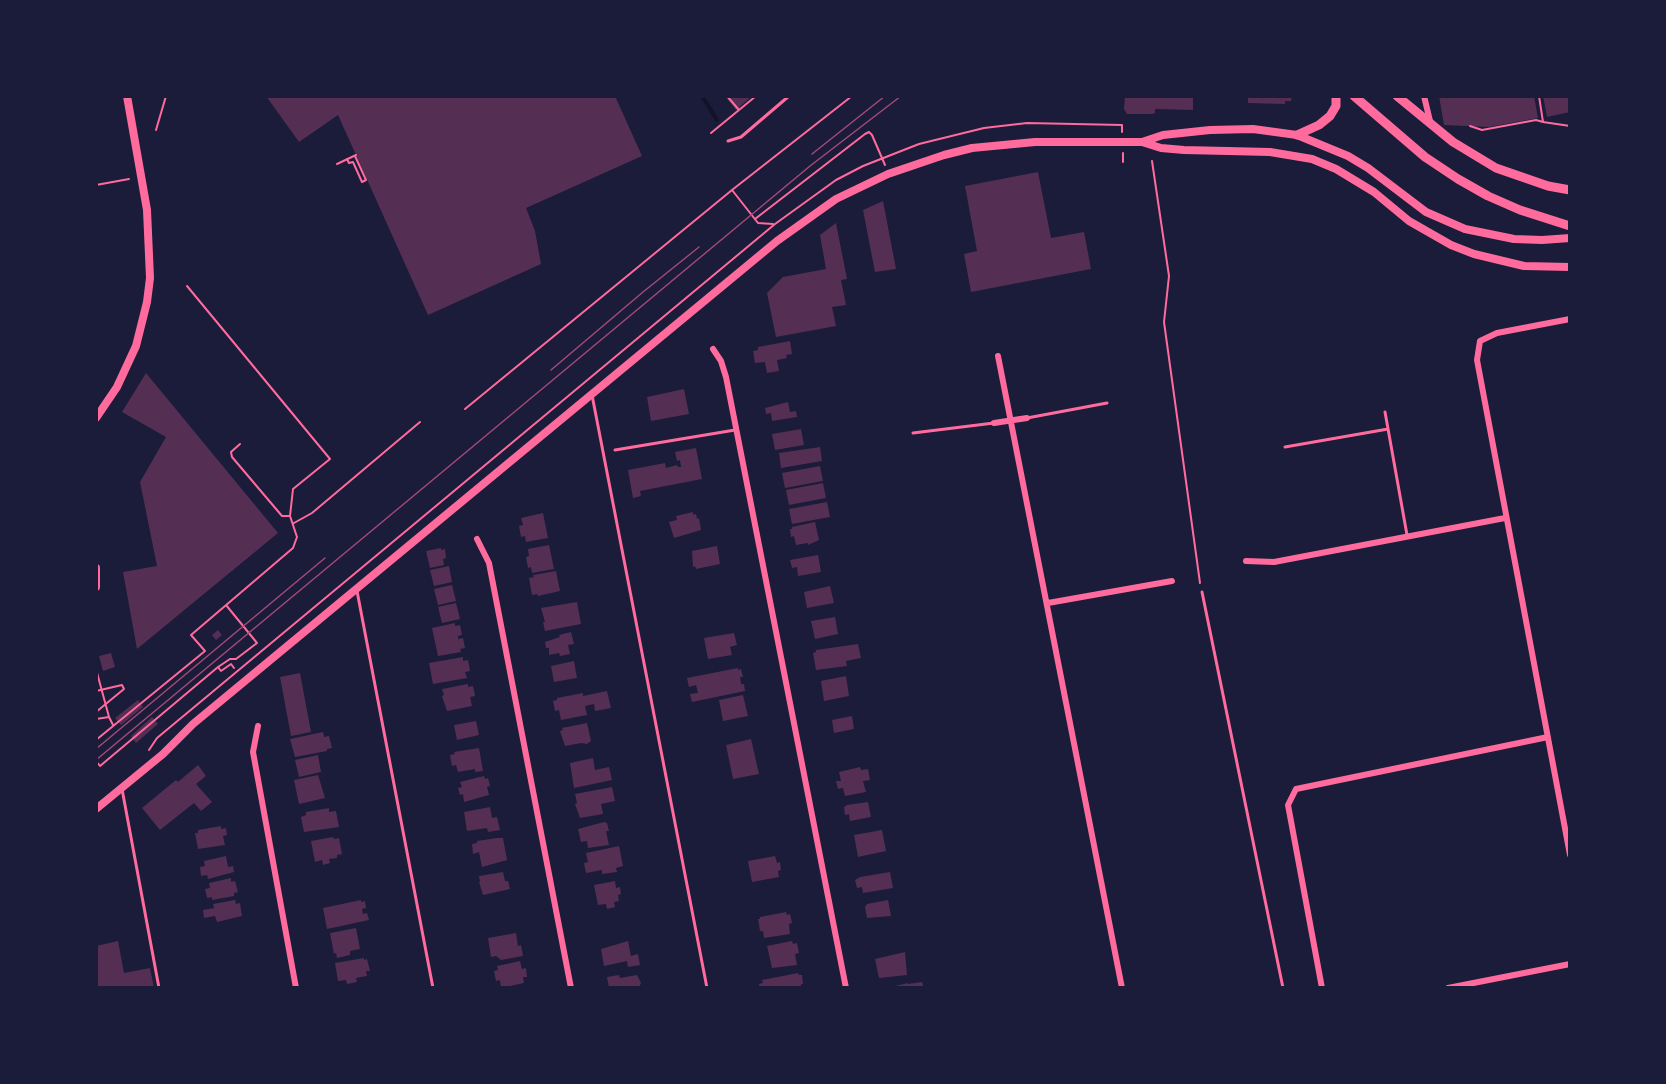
<!DOCTYPE html>
<style>
body{margin:0}
#map{position:relative;width:1666px;height:1084px;overflow:hidden;background:#1b1b3a;font-family:Jost,sans-serif}
canvas{display:block}
.frame{position:absolute;inset:0;border:98px solid #1b1b3a;pointer-events:none}
</style>
<div id="map">
<canvas width="1666" height="1084"></canvas>
<div class="frame"></div>
</div>
<script>
const ctx = document.querySelector('canvas').getContext('2d');
ctx.lineJoin = 'round';
const toPath = rows => new Path2D(rows.map(r => 'M' + r).join(''));
function strokePath(path, color, width, dash) { ctx.strokeStyle = color; ctx.lineWidth = width; ctx.lineCap = dash ? 'butt' : 'round'; ctx.setLineDash(dash || []); ctx.stroke(path); }
function fillPath(path, color) { ctx.fillStyle = color; ctx.fill(path, 'evenodd'); }
const stream = toPath([
 [702,96,717,120]
]);
const building = toPath([
 [266,96,615,96,642,156,526,208,535,231,541,264,428,315,338,115,299,142],
 [725,96,752,96,736,110],
 [1125,96,1193,96,1193,110,1155,109,1155,113,1152,114,1127,114,1124,109],
 [1248,96,1292,96,1291,101,1285,101,1285,104,1248,103],
 [1439,96,1534,96,1538,118,1489,127,1444,125],
 [1543,96,1570,96,1570,112,1547,117],
 [1038,172,1051,238,1084,232,1091,269,971,292,964,254,977,251,965,186],
 [883,201,896,269,875,272,863,210],
 [836,223,847,279,841,280,846,305,832,307,836,326,776,337,767,293,783,277,826,269,820,235],
 [790,341,792,354,786,355,787,358,777,360,779,371,767,373,765,362,755,363,753,351,758,350,758,347],
 [146,373,278,533,137,649,123,572,157,566,140,482,166,437,122,412],
 [684,389,689,414,651,421,647,397],
 [788,402,790,412,796,411,797,417,772,421,771,413,766,414,765,408],
 [801,429,804,445,775,450,772,434],
 [820,447,822,461,781,468,779,453],
 [696,448,702,479,640,491,641,496,633,498,628,470,665,463,666,468,677,465,678,467,681,467,680,460,677,461,675,452],
 [820,466,823,481,785,488,782,473],
 [823,483,826,498,789,505,786,490],
 [827,502,830,517,792,524,789,509],
 [693,512,693,515,696,514,697,519,699,518,701,530,674,538,669,522,677,520,676,516],
 [543,513,548,538,526,542,525,536,521,537,519,526,523,525,521,518],
 [815,522,819,540,808,545,808,543,796,545,794,536,791,537,790,529,792,529,792,527],
 [549,545,554,569,532,573,531,567,528,568,526,557,529,556,528,549],
 [717,546,720,564,696,569,695,566,693,567,692,551],
 [441,548,441,550,445,549,446,558,443,559,444,565,430,568,426,551],
 [818,555,821,572,798,576,797,567,792,568,790,560],
 [449,566,452,582,434,586,430,570],
 [556,571,560,591,538,596,537,594,532,595,529,578,534,577,533,575],
 [452,585,456,601,438,605,434,589],
 [830,586,834,603,807,608,804,592],
 [577,602,581,624,545,631,543,622,545,622,541,608],
 [456,603,460,619,442,623,438,607],
 [835,617,838,634,815,639,811,621],
 [455,623,455,626,460,625,462,635,458,636,458,639,463,638,465,648,460,649,461,652,438,656,432,628],
 [218,630,222,635,216,640,212,635],
 [571,632,574,644,568,645,570,654,560,656,559,653,549,655,549,648,546,648,545,642,560,637,559,635],
 [734,633,737,645,730,647,732,655,708,659,704,638],
 [858,644,861,658,846,661,847,666,816,670,813,653,816,652,816,650],
 [111,653,115,667,103,671,99,656],
 [463,657,463,661,468,660,470,671,465,672,467,678,433,684,429,663],
 [574,661,577,678,554,682,551,666],
 [738,668,738,670,741,669,743,677,740,677,741,684,744,684,745,691,692,702,690,694,698,693,696,685,689,687,687,678],
 [300,673,311,732,291,736,280,677],
 [846,676,849,696,824,701,821,681],
 [468,684,468,687,473,686,475,696,470,697,472,706,447,711,442,696,444,695,442,689],
 [607,691,611,708,595,711,594,704,585,706,587,715,561,720,559,710,555,711,553,701,557,700,557,698,583,693,583,696],
 [743,695,748,716,723,721,719,700],
 [138,700,143,707,121,725,115,718],
 [852,716,854,729,834,733,832,720],
 [152,717,158,724,136,743,131,736],
 [476,721,479,735,457,740,454,725],
 [587,723,591,741,587,744,581,743,565,746,560,731,563,730,562,728],
 [323,732,324,737,329,736,332,748,327,749,327,751,295,757,290,739],
 [751,739,759,774,733,779,726,745],
 [479,748,483,771,475,772,475,769,458,772,456,765,452,766,450,755,455,754,454,752],
 [318,755,321,772,299,777,295,760],
 [593,758,595,770,609,767,612,780,574,788,570,763],
 [198,765,206,776,196,784,212,802,201,811,194,803,160,830,142,808,176,780,178,782],
 [860,767,861,770,868,769,870,780,863,781,866,792,845,796,843,788,838,789,836,781,841,781,839,772],
 [318,775,325,798,299,804,294,780],
 [484,776,485,779,488,778,490,786,487,787,489,795,464,802,463,794,460,795,458,788,462,787,460,782],
 [612,787,615,801,601,804,603,814,580,818,575,804,577,803,575,794],
 [868,802,871,817,850,821,849,814,845,815,844,807,847,805],
 [490,807,492,818,497,817,500,830,488,832,487,828,467,831,464,812],
 [329,808,329,812,336,811,339,827,304,832,301,817,306,815,306,812],
 [604,822,607,823,609,831,606,831,609,845,588,848,587,841,581,842,578,829],
 [221,826,221,829,226,828,227,835,223,836,225,845,198,849,195,833,198,833,198,830],
 [882,830,886,851,858,857,854,835],
 [333,837,334,839,339,838,342,854,337,855,337,858,329,859,330,863,323,865,322,860,315,862,311,841],
 [497,838,503,838,507,860,482,867,479,852,473,854,472,844,477,843,477,841],
 [619,846,623,866,616,868,617,872,602,874,602,870,586,873,584,863,588,862,586,853],
 [226,856,228,867,233,866,234,872,208,879,207,875,201,876,200,867,205,866,204,861],
 [775,856,777,863,780,862,781,870,778,871,779,877,752,882,748,861],
 [503,872,505,881,508,881,510,889,483,895,479,882,480,882,479,876],
 [890,872,893,888,863,893,862,887,857,888,855,880,860,877],
 [231,878,231,882,235,881,238,892,234,893,234,896,212,900,212,897,207,898,205,889,210,888,209,883],
 [615,881,616,888,620,887,621,894,618,895,619,901,614,902,615,907,607,909,606,904,598,905,594,885],
 [235,900,236,904,240,903,242,916,217,922,215,916,204,918,203,910,214,908,213,904],
 [361,900,361,902,365,901,366,908,362,909,363,914,367,913,369,920,327,929,323,908],
 [888,900,891,916,867,918,865,907,867,904],
 [786,912,787,915,790,914,792,923,789,924,790,934,764,938,763,931,760,931,758,919,760,919,760,917],
 [356,928,360,949,350,951,350,955,337,958,336,953,334,954,330,933],
 [516,933,518,946,521,945,523,956,501,960,496,956,491,957,488,938],
 [118,941,124,973,150,968,154,988,96,988,96,946],
 [628,941,631,956,638,954,640,965,628,967,627,961,604,966,601,949],
 [792,941,793,944,797,943,799,953,795,954,797,965,772,968,767,946],
 [905,952,907,975,879,978,875,959],
 [364,958,364,960,367,959,370,971,366,971,367,976,356,978,357,982,347,984,346,980,338,981,335,963],
 [520,961,522,969,526,968,527,977,523,977,524,983,501,988,500,980,496,981,494,971,498,970,497,966],
 [798,973,799,975,802,975,803,984,801,984,801,988,760,988,759,984,763,983,762,980],
 [619,975,620,978,637,975,641,983,639,988,609,988,607,977],
 [922,982,924,988,887,988,908,983,908,984]
]);
const path = toPath([
 [727,96,739,110],
 [1539,96,1543,122,1570,126],
 [1470,126,1482,130,1536,120,1543,122],
 [156,130,166,96],
 [711,133,756,96],
 [1123,153,1123,162],
 [347,159,349,163,353,162,362,182,366,180,355,156],
 [1152,161,1169,276,1164,322,1200,583],
 [337,164,356,155],
 [96,185,129,179],
 [732,190,758,223,773,224],
 [755,219,865,134,869,132,872,135,885,165],
 [465,409,732,190,852,96],
 [240,444,231,452,232,457,282,516,289,516],
 [294,523,312,513,420,422],
 [218,667,221,671,231,664,234,668],
 [96,669,109,717,113,725],
 [96,691,122,685,124,689,96,712],
 [96,719,109,717],
 [96,740,205,651,191,635,293,548,297,537,290,516,293,489,330,459,187,286],
 [149,750,157,738,775,224,836,180,863,166,919,144,984,128,1027,123,1122,125,1122,132],
 [96,761,100,766,218,667,230,659,236,659,257,643,226,605]
]);
const service = toPath([
 [728,141,741,137,789,96],
 [592,395,707,988],
 [1385,412,1407,535],
 [1027,418,1107,403],
 [913,433,994,423],
 [1285,447,1388,429],
 [615,450,735,430],
 [357,591,433,988],
 [1202,592,1283,988],
 [122,789,159,988]
]);
const minor = toPath([
 [1424,96,1430,121],
 [1570,319,1497,333,1480,341,1477,360,1570,855],
 [713,349,721,361,726,377,846,988],
 [998,356,1122,988],
 [994,423,1027,418],
 [477,539,489,563,571,988],
 [1246,561,1274,562,1505,518],
 [1048,603,1172,581],
 [258,726,253,752,296,988],
 [1322,988,1288,805,1296,789,1548,737],
 [1448,988,1570,964]
]);
const tertiary = toPath([
 [1142,142,1163,135,1210,130,1253,129,1297,135,1348,156,1368,168,1426,212,1465,229,1514,239,1542,240,1570,238],
 [96,418,117,387,136,346,147,302,150,278,147,210,127,96],
 [96,568,96,587],
 [96,809,163,754,193,724,777,241,836,199,888,174,944,155,972,148,1035,142,1142,142,1161,148,1184,150,1270,152,1312,159,1336,169,1374,192,1409,221,1451,245,1474,254,1524,266,1570,267]
]);
const primary = toPath([
 [1354,96,1425,157,1458,179,1488,196,1520,210,1570,226],
 [1397,96,1453,142,1496,168,1548,186,1570,190],
 [1297,135,1319,125,1330,116,1336,106,1336,96]
]);
const tram = toPath([
 [812,154,885,96],
 [551,370,643,292,699,247],
 [96,749,325,558],
 [96,760,810,166,901,96]
]);
strokePath(stream, '#12122b', 4);
fillPath(building, '#542f53');
strokePath(path, '#ff6b9d', 2);
strokePath(service, '#ff6b9d', 3);
strokePath(minor, '#ff6b9d', 6);
strokePath(tertiary, '#ff6b9d', 8);
strokePath(primary, '#ff6b9d', 9);
strokePath(tram, '#a44b75', 1.5);
</script>
